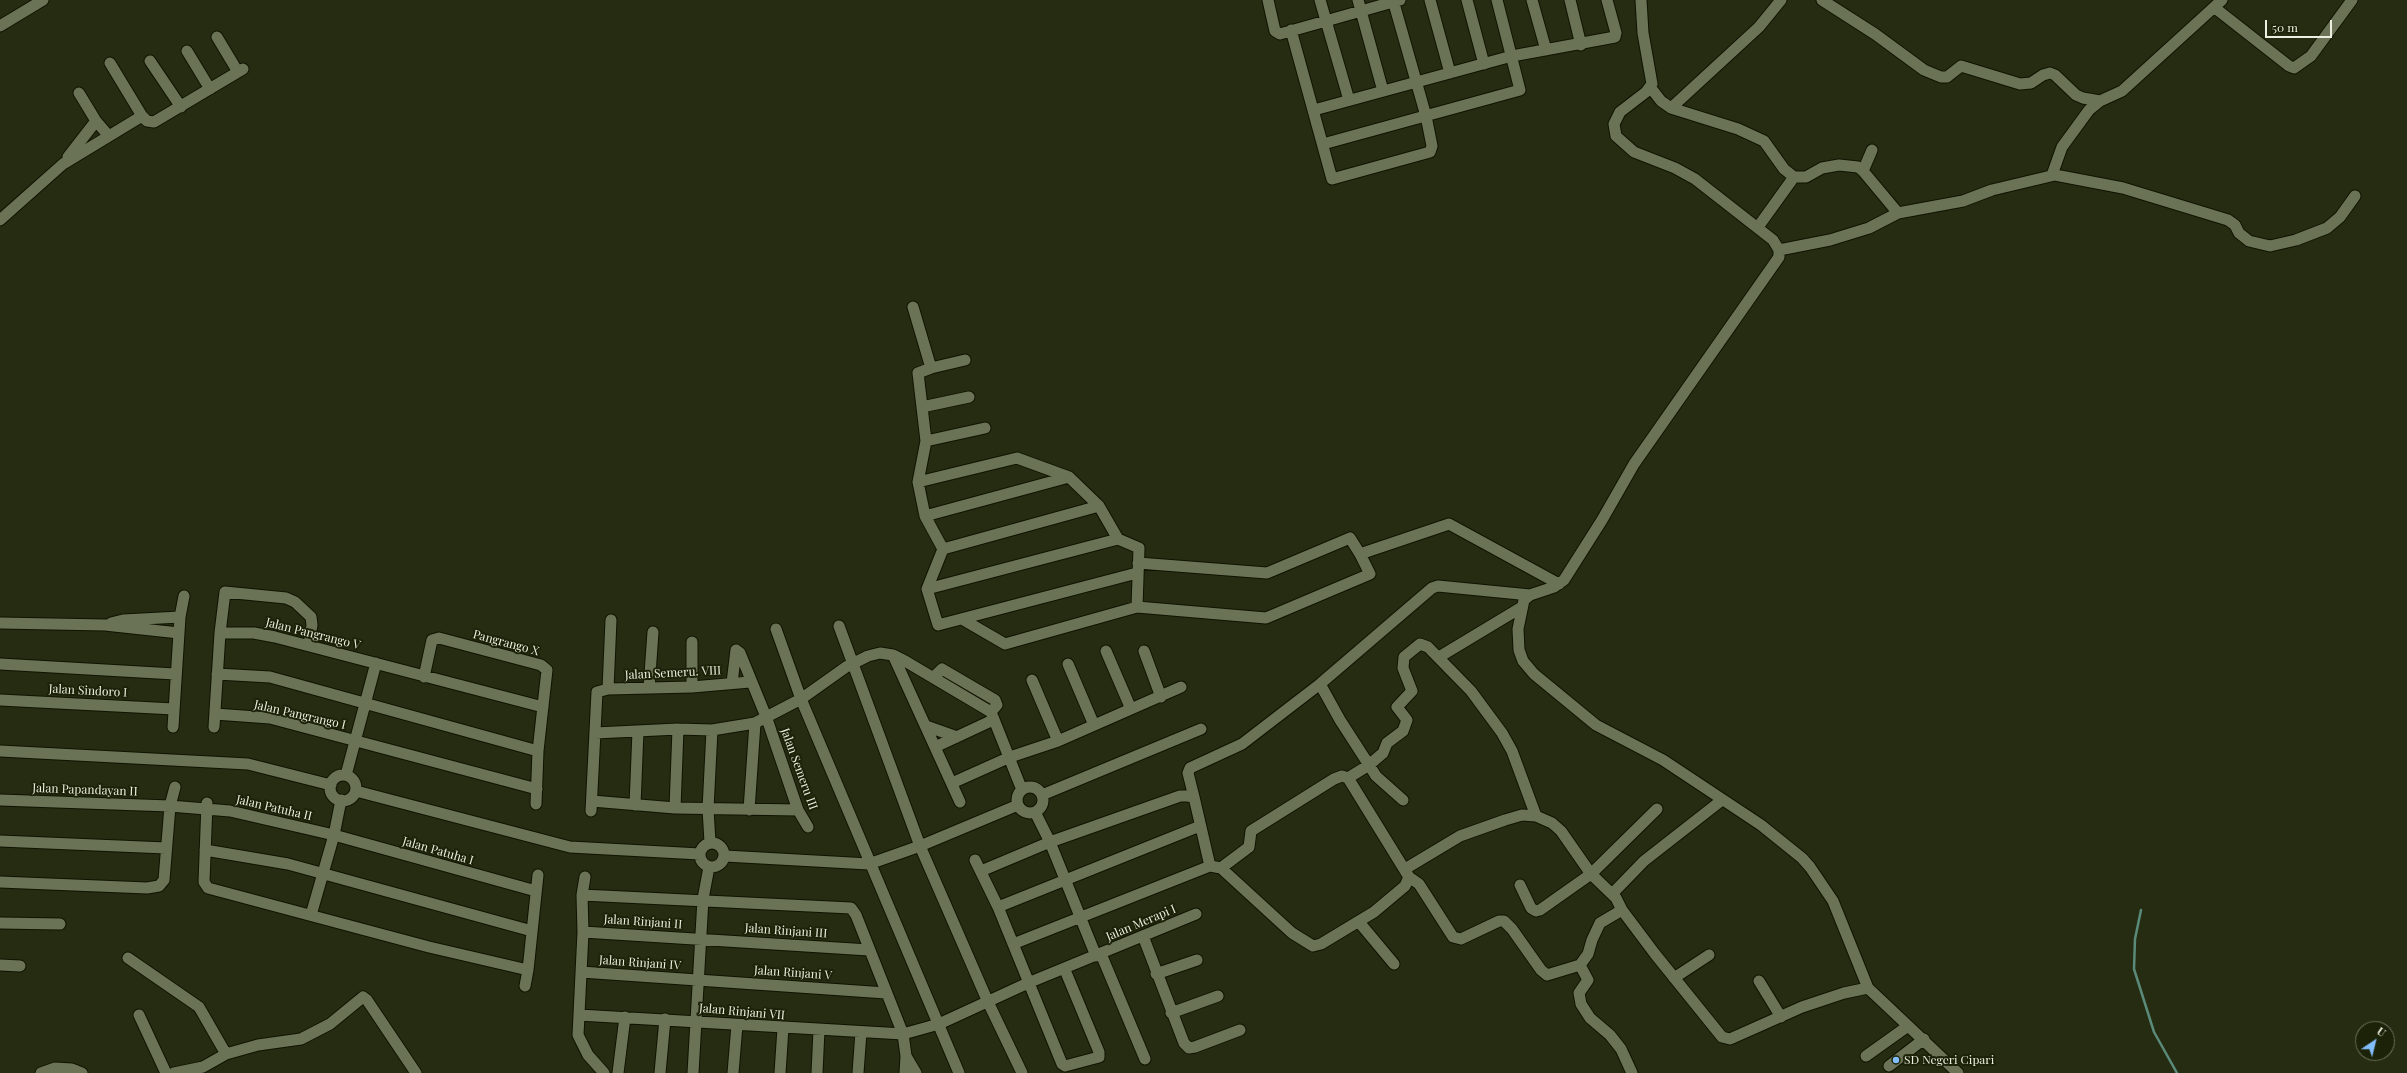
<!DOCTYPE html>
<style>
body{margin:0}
#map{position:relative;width:2407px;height:1073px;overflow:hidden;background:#262c11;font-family:"Playfair Display",serif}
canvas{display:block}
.north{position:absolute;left:2355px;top:1021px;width:40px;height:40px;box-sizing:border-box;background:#1c2208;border:1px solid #6f745e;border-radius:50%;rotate:35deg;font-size:11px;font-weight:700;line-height:16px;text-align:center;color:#ebefdf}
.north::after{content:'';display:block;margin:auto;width:14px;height:18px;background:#81bdfa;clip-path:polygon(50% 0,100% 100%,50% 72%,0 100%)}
.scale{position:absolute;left:2265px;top:20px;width:67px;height:18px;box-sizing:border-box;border:2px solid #ebefdf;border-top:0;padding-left:5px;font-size:12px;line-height:14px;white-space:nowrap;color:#ebefdf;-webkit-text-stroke:3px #1c2208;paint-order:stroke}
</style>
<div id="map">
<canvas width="2407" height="1073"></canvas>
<div class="north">U</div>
<div class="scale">50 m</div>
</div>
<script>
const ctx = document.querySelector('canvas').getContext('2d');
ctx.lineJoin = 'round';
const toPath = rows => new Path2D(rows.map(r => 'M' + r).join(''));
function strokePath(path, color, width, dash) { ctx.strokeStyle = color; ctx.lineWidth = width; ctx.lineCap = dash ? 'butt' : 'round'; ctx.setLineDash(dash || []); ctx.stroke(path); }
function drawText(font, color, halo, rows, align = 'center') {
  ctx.font = font + ' "Playfair Display",serif'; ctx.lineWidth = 4; ctx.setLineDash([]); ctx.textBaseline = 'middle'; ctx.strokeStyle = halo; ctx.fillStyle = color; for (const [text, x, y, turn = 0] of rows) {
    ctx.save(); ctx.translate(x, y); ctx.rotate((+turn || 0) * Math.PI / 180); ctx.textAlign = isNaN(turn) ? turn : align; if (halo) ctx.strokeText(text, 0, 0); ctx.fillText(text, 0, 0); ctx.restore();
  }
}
const stream = toPath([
 [2141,910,2135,939,2134,969,2154,1032,2177,1073]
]);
const minor = toPath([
 [1268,0,1275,31,1280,34,1400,0],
 [1320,0,1349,100],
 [1358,0,1383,91],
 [1430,0,1450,73],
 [1467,0,1484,64],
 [1532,0,1546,50],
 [1570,0,1581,45],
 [1641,0,1643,33,1652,84,1646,92,1620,112,1614,124,1616,136,1634,152,1675,168,1695,179,1773,240,1779,250,1779,257,1634,464,1602,520,1564,580,1554,587,1530,595,1524,600,1518,629,1519,650,1523,661,1534,674,1596,725,1663,760,1761,825,1802,858,1810,867,1833,901,1868,988,1958,1073],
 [1822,0,1875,34,1924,70,1941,77,1947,77,1961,66,2020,84,2031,83,2043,75,2050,73,2055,75,2076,95,2083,98,2100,101,2122,91,2222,0],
 [2215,8,2289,66,2294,68,2311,56,2352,0],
 [0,26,43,0],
 [1291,30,1332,179,1430,152,1432,146,1426,116,1393,0],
 [217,37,238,72],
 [187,51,210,89],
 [150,61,181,107],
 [110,63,142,116,147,121,154,122,243,69],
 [1651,88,1661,101,1671,108,1738,129,1764,141,1784,169,1794,177,1806,177,1822,168,1839,165,1858,167,1863,171],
 [79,93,96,121,108,135],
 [1671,108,1759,27,1781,0],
 [1314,110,1512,56,1615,37,1616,33,1607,0],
 [1323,144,1520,90,1497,0],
 [1872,150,1863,171,1898,213],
 [68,157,96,121],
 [2052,175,2062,147,2089,110,2100,101],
 [0,220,63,164,142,116],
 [1758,227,1794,177],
 [1779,250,1830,240,1869,228,1898,213,1963,201,1992,190,2055,175,2123,188,2228,220,2235,225,2239,233,2249,241,2270,246,2296,240,2327,228,2340,217,2355,196],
 [913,307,931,368,965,360],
 [922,407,969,397],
 [926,441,985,428],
 [918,482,926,441,918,373,931,368],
 [925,516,918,482,1017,458,1069,477,1099,506,1118,539,1139,548,1137,607,1266,618,1370,574,1360,554],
 [1118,539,927,589,938,625,1137,573],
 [943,549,925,516,1069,477],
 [1138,563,1267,573,1350,538,1360,554,1449,524,1559,584],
 [927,589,943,549,1099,506],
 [962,619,1005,644,1137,607],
 [0,623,105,625,179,633],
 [111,623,123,620,180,617],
 [839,626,920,846,988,1002,1022,1073],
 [776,629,801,699,959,1073],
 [220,633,254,633,275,637,543,707],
 [692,642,692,687],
 [1106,651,1131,709],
 [1144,651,1161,697],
 [893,655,960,802],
 [1439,657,1522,607],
 [0,664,175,674],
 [1068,664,1094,725],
 [217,674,270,677,538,751],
 [424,677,432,640,439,638,541,665,547,670,538,751,536,804],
 [934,677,942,669,995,700,997,705,991,712],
 [1032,680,1058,741],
 [732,683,736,650,740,653,767,719,798,810,808,827],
 [1320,684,1340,720,1369,765,1383,753,1387,743,1403,731,1407,720,1397,707,1412,691,1403,668,1404,657,1420,644,1428,647,1471,691,1502,733,1512,751,1536,816],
 [649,688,653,632],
 [608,689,611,620],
 [0,700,174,709],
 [215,714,270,718,537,789],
 [926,726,957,737],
 [173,727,180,617,184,596],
 [214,727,220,633,225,592,286,598,295,602,311,617,312,625,309,645],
 [595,733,678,729,712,730,755,723,801,699,846,667,868,656,880,653,893,655,905,661,991,712,1022,790],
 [935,747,993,720],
 [0,751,248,764,331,785],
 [346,775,376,663],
 '330 788a13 13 0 1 1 26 0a13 13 0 1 1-26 0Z',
 [1348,778,1369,765,1376,776,1403,800],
 [952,783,1010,757,1058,741,1181,687],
 '1017 800a13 13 0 1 1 26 0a13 13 0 1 1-26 0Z',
 [356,791,570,847,700,854],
 [1042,795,1201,729],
 [1194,797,1188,773,1190,768,1242,744,1320,684,1432,588,1438,586,1530,595],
 [0,800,170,806,230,811,334,835,536,891],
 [592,801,675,808,798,810],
 [207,803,204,882,208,888,429,947,528,970],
 [635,805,638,731],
 [675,808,678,729],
 [749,810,755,723],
 [591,811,597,692,608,689,692,687,750,682],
 [1035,812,1050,842,1096,956],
 [0,841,166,848],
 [710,842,708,809,712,730],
 '700 855a12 12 0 1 1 24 0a12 12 0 1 1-24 0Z',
 [205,850,288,864,532,931],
 [725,856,869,864,920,846,1018,805],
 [975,860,998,907,1062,1064,1065,1066,1099,1057,1099,1052,1065,970],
 [1405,869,1460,836,1505,820,1522,815,1536,816,1552,823,1561,831,1591,874,1616,898,1622,910,1655,954,1722,1037,1730,1039,1802,1007,1844,993,1868,988],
 [981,871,1050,842,1180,796,1187,796,1194,797,1210,866],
 [585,877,582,895,583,932,578,1035,588,1055,604,1073],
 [1409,877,1419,884,1453,937,1461,939,1499,921,1504,921,1512,929,1541,970,1547,975,1580,965,1588,954,1592,940,1600,923,1622,910],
 [0,882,147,888,159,886,164,880,170,806,175,787],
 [1520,885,1531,908,1536,911,1540,910,1591,874,1657,809],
 [1612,894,1644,861,1722,800],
 [582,895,851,908,856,915,903,1034,906,1056,905,1073],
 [998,907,1200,826],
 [311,915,334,835,341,800],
 [1359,922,1394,964],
 [0,923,60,924],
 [583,932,869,950],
 [1143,936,1184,1043,1189,1048,1195,1047,1240,1030],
 [1013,944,1210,866,1221,868,1292,933,1313,946,1321,944,1374,912,1405,886,1409,877,1348,778,1342,776,1334,779,1251,831,1249,847,1221,868],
 [1101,954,1145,1059],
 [128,958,199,1007,226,1054],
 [0,965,20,966],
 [1580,965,1588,980,1579,993,1581,1004,1590,1018,1610,1035,1621,1049,1632,1073],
 [581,972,886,993],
 [1156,974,1197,960],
 [1674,978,1709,955],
 [1759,981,1781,1017],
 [525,986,528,970,538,875],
 [1171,1013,1218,996],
 [139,1015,166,1073],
 [579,1015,903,1034,939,1024,1028,983,1196,914],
 [906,1056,916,1073],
 [1866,1056,1908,1026],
 [1889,1066,1924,1039],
 [41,1073,55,1068,72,1069,82,1073],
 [174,1073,203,1067,226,1054,258,1045,301,1039,330,1024,363,997,367,1000,416,1073],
 [618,1073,625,1017],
 [660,1073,665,1019],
 [693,1073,703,899,709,867],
 [733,1073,737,1025],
 [780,1073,783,1028],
 [817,1073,819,1030],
 [858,1073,861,1032]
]);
const markers = [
 [1896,1060,4,"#81bdfa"]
];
const streetNames = [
 ["Jalan Pangrango V",313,634,14],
 ["Pangrango X",506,643,15],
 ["Jalan Semeru. VIII",673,673,-3],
 ["Jalan Sindoro I",88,691,3],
 ["Jalan Pangrango I",300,715,13],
 ["Jalan Semeru III",799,769,70],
 ["Jalan Papandayan II",85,790,2],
 ["Jalan Patuha II",274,808,13],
 ["Jalan Patuha I",438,851,16],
 ["Jalan Rinjani II",643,922,4],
 ["Jalan Merapi I",1141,923,-23],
 ["Jalan Rinjani III",786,931,4],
 ["Jalan Rinjani IV",640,963,4],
 ["Jalan Rinjani V",793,973,4],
 ["Jalan Rinjani VII",742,1012,5]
];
const poiNames = [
 ["SD Negeri Cipari",1904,1060]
];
strokePath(stream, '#5a8a79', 2.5);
strokePath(minor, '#0f1400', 13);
strokePath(minor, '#6b7356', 11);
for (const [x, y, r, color] of markers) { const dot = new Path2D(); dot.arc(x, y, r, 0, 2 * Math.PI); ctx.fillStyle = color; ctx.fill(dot); strokePath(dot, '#1c2208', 1.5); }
drawText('12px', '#ebefdf', '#1c2208', streetNames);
drawText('12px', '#ebefdf', '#1c2208', poiNames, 'left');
</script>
